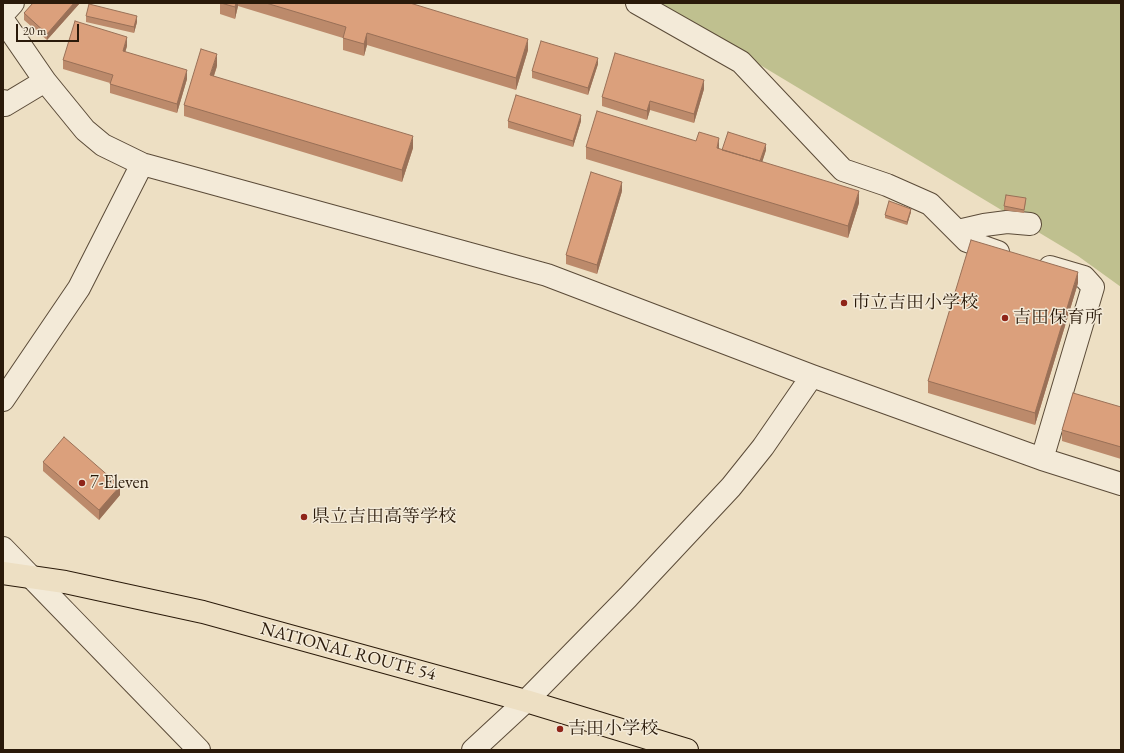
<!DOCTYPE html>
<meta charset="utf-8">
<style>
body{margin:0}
#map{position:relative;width:1124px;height:753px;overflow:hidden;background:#eddfc3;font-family:"EB Garamond",serif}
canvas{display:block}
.frame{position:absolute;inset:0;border:4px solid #2a1a0a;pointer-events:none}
.scale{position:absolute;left:16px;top:24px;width:63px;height:18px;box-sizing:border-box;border:2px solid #2a1a0a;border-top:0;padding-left:5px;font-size:12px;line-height:14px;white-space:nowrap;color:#2a1a0a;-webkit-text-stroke:3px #f3ead8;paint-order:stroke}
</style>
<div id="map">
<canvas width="1124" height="753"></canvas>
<div class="frame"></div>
<div class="scale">20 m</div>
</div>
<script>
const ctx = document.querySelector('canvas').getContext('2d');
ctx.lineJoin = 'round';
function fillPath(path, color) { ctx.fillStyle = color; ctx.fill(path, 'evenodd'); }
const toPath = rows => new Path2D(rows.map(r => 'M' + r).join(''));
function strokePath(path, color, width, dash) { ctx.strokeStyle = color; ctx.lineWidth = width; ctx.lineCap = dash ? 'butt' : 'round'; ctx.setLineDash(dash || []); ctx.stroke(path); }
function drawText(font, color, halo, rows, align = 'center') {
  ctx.font = font + ' "EB Garamond","Noto Serif JP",serif'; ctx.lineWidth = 3; ctx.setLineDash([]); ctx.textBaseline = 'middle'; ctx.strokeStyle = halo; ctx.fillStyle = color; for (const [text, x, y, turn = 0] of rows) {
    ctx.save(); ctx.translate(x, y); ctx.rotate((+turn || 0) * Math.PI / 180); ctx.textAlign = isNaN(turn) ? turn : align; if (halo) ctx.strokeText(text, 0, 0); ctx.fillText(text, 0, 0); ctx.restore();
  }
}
const green = toPath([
 [657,3,1121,3,1121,287,1078,256]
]);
const minor = toPath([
 [637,3,741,62,843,170,887,185,930,204,967,241,998,252],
 [3,14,13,3],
 [3,20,45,81,85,130,103,145,142,164,547,275,812,376,1042,459,1121,484],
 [3,101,5,105,45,81],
 [958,231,984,225,1007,222,1030,224],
 [3,400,79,288,142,164],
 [1042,459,1093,287,1084,277,1050,267],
 [3,548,199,750],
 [473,750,526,701,628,597,731,487,763,447,812,376]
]);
const trunk = toPath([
 [3,573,65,582,203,612,526,701,687,750]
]);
const wall = toPath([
 [33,3,80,3,47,40,24,20,24,13],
 [220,3,410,3,528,50,516,90,367,45,364,56,343,50,343,38,238,6,235,19,220,14],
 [86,16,137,22,134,33,86,22],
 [127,46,125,52,187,79,177,113,110,93,110,83,63,69,63,60],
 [598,64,588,95,532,78,532,71],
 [217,66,214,76,413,148,402,182,184,116,184,105],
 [704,89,694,123,650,110,647,120,602,106,602,97],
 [508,121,581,121,573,147,508,128],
 [696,141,722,150,766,150,762,162,859,203,848,238,586,159,586,147],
 [622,191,597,274,566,264,566,255],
 [1026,201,1024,213,1004,210,1004,206],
 [911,212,907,225,885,218,885,215],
 [1078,283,1035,425,928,393,928,381],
 [1121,407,1121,459,1062,441,1062,430],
 [43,462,120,495,99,520,43,471]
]);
const shadedWall = toPath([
 [74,3,80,3,47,40,47,34],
 [236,3,238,3,238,6,235,19,235,7],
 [137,16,137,22,134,33,134,27],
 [367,33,367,45,364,56,364,44],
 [127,37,127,46,123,60,123,51],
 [528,39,528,50,516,90,516,78],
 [217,54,217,66,210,87,210,75],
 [598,58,598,64,588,95,588,88],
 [187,70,187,79,177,113,177,104],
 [704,80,704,89,694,123,694,114],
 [650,101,650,110,647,120,647,111],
 [581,115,581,121,573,147,573,141],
 [413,136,413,148,402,182,402,170],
 [719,138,719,150,717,148],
 [766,144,766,150,760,169,760,163],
 [622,182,622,191,597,274,597,265],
 [859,191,859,203,848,238,848,226],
 [911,209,911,212,907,225,907,222],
 [1078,272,1078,283,1035,425,1035,413],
 [120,486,120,495,99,520,99,510]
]);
const building = toPath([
 [33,3,74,3,47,34,24,13,33,3],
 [221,3,236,3,235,7,221,3],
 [266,3,410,3,528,39,516,78,367,33,364,44,343,38,346,27,266,3],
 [89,4,137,16,134,27,86,16,89,4],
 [75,21,127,37,123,51,187,70,177,104,110,84,113,75,63,60,75,21],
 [541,41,598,58,588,88,532,71,541,41],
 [201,49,217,54,210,75,413,136,402,170,184,105,201,49],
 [615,53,704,80,694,114,650,101,647,111,602,97,615,53],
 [516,95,581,115,573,141,508,121,516,95],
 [597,111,696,141,699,132,719,138,717,148,859,191,848,226,586,147,597,111],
 [728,132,766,144,760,161,722,150,728,132],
 [591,172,622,182,597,265,566,255,591,172],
 [1006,195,1026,198,1024,210,1004,206,1006,195],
 [889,201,911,209,907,222,885,215,889,201],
 [971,240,1078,272,1035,413,928,381,971,240],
 [1073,393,1121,407,1121,447,1062,430,1073,393],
 [64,437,120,486,99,510,43,462,64,437]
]);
const markers = [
 [844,303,4,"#8f2418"],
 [1005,318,4,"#8f2418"],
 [82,483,4,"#8f2418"],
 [304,517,4,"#8f2418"],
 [560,729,4,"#8f2418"]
];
const poiNames = [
 ["市立吉田小学校",852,303],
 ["吉田保育所",1013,318],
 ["7-Eleven",90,483],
 ["県立吉田高等学校",312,517],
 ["吉田小学校",568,729]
];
const streetNames = [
 ["NATIONAL ROUTE 54",348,652,15]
];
fillPath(green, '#bfc08f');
strokePath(minor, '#5b4b38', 24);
strokePath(trunk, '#2a1a0a', 24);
strokePath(minor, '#f3ead8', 22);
strokePath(trunk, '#eddfc3', 22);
fillPath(wall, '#bc8a6b');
fillPath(shadedWall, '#997057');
fillPath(building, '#dba07c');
strokePath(building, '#997057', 1);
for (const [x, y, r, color] of markers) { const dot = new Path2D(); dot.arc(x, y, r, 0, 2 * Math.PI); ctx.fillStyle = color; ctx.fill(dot); strokePath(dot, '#f3ead8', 1.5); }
drawText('18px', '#2a1a0a', '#f3ead8', poiNames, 'left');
drawText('18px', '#2a1a0a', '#f3ead8', streetNames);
</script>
